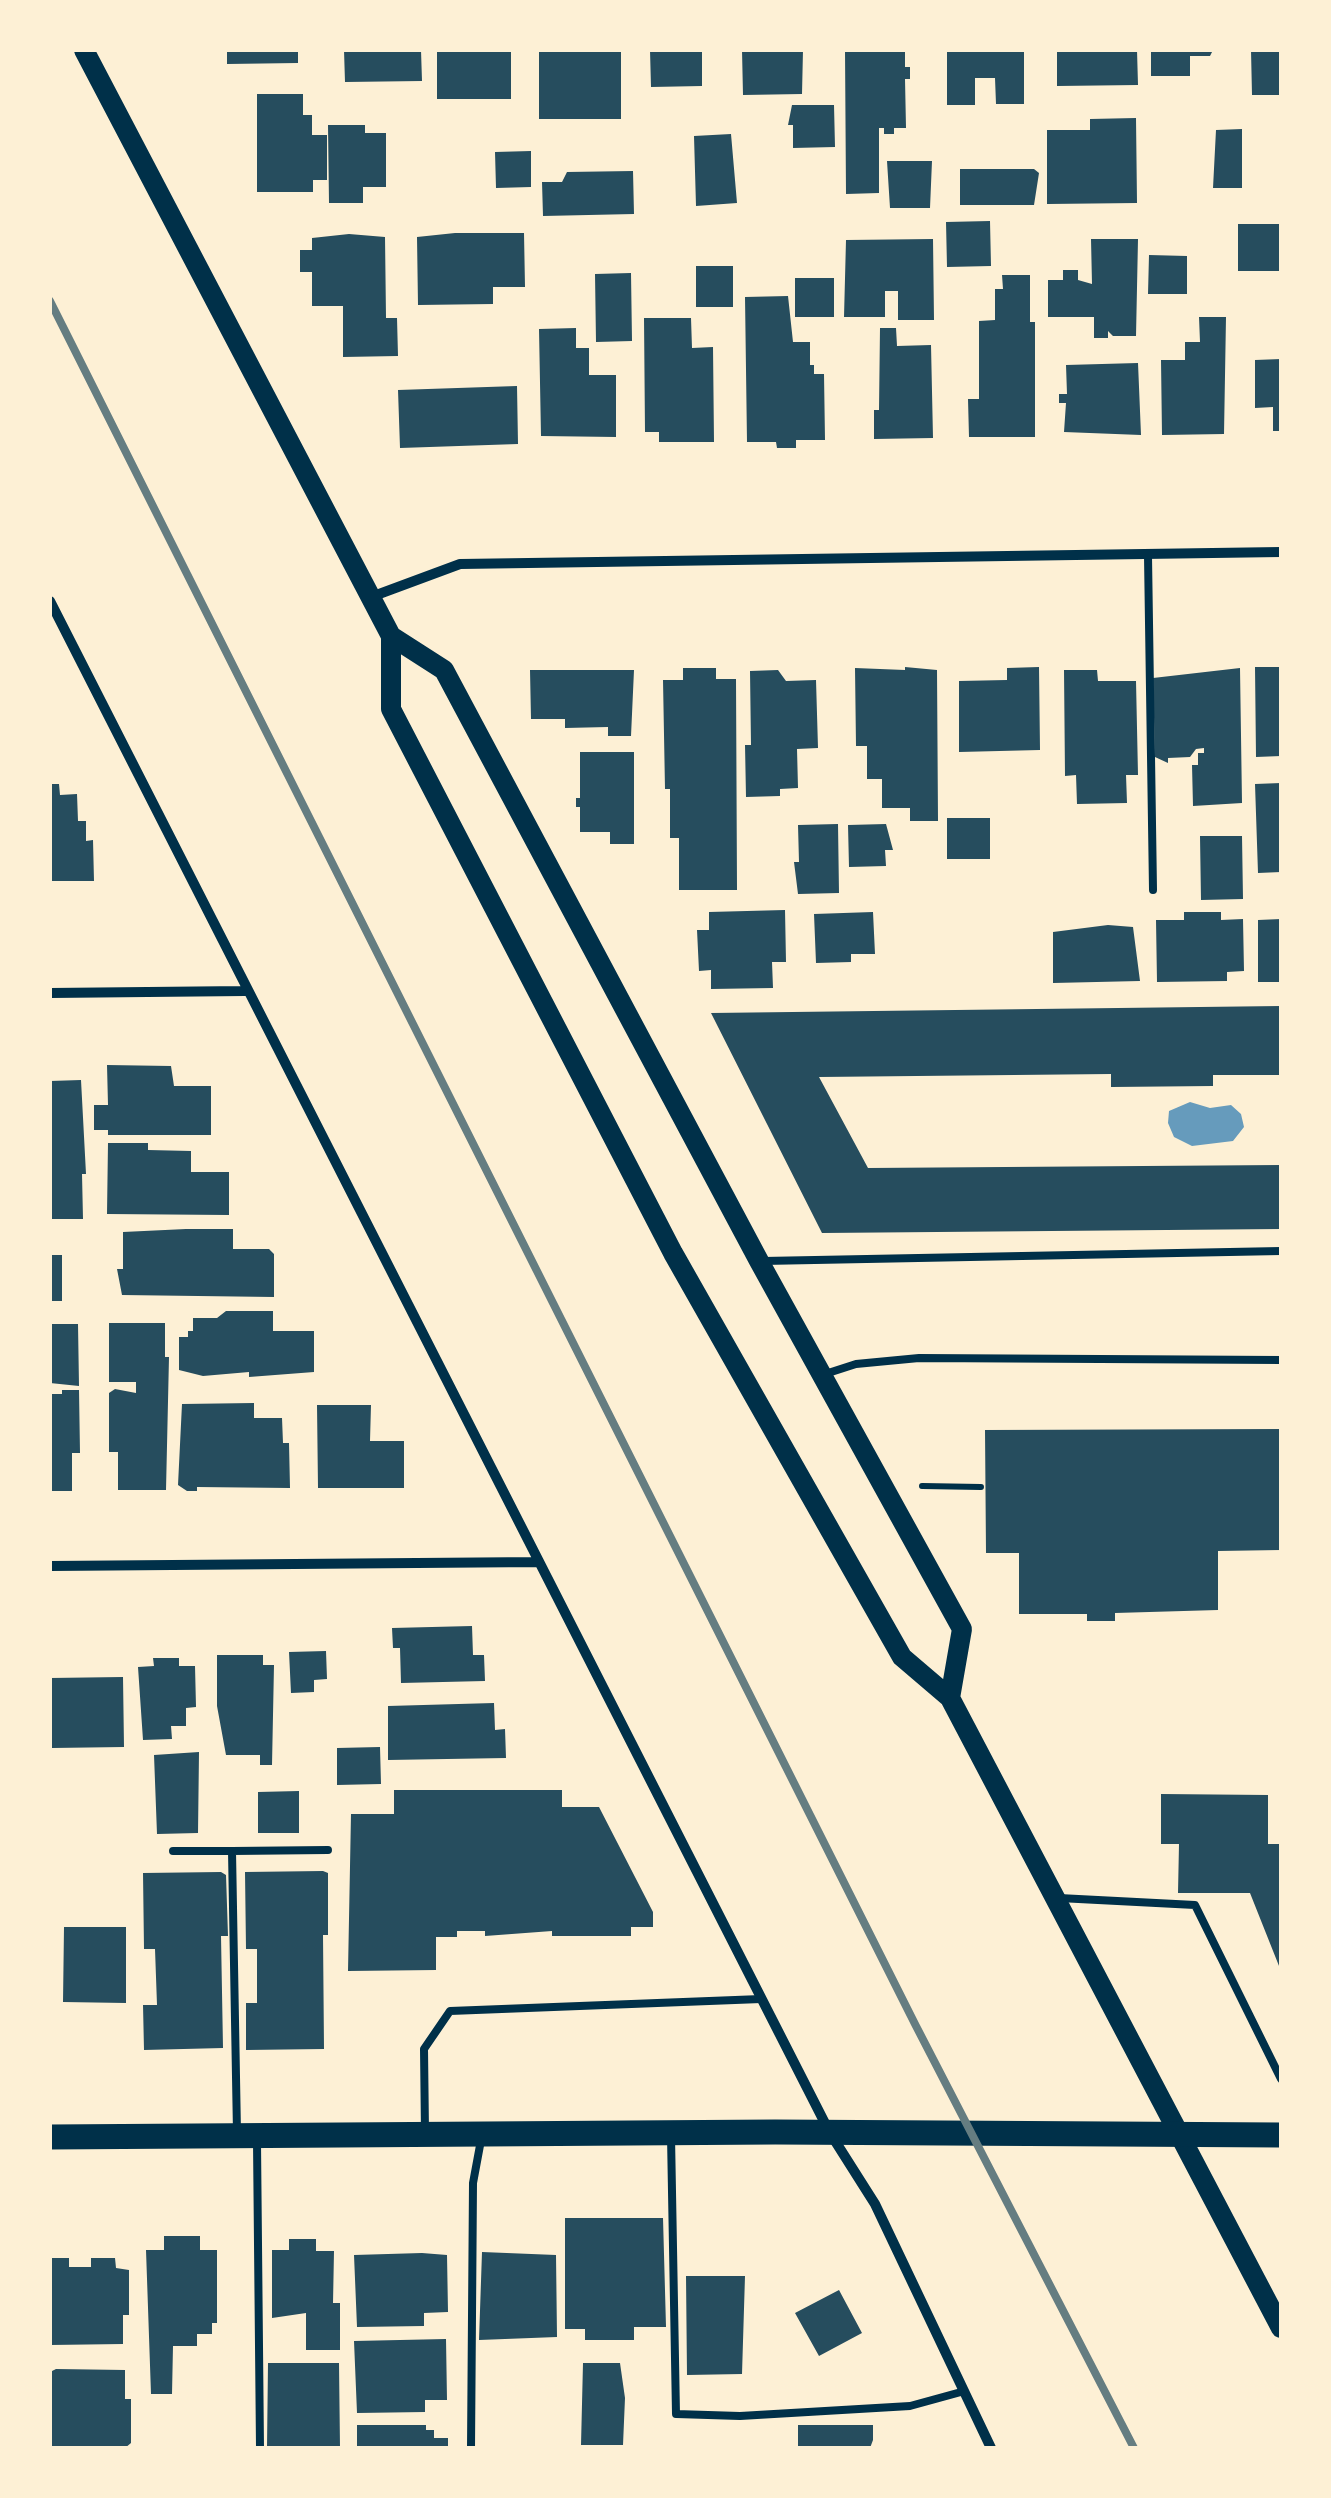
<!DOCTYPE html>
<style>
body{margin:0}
#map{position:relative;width:1331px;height:2498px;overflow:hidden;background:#fdf0d5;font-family:Poppins,sans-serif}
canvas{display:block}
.frame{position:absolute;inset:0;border:52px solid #fdf0d5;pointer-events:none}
</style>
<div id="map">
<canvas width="1331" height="2498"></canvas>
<div class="frame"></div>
</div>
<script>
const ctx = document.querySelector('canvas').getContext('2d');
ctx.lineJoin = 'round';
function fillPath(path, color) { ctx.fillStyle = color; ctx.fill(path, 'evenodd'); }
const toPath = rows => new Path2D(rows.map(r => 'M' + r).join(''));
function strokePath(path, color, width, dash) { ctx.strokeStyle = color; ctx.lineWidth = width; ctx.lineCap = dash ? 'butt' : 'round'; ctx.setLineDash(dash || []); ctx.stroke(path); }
const water = toPath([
 [1190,1102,1210,1108,1231,1105,1241,1114,1244,1127,1233,1141,1192,1146,1174,1137,1168,1123,1169,1111]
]);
const building = toPath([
 [227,50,298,50,298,63,227,64],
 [344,50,421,50,422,81,345,82],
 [437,50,511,50,511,99,437,99],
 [539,50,621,50,621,119,539,119],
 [650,50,702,50,702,86,651,87],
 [742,50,803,50,802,94,743,95],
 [845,50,905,50,905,67,910,67,910,79,905,79,906,128,894,128,894,134,884,134,884,128,879,128,879,193,846,194],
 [947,50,1024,50,1024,104,996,104,995,78,975,78,975,105,947,105],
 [1057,50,1137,50,1138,85,1057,86],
 [1151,50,1213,50,1210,56,1190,56,1190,76,1151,76],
 [1251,50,1281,50,1281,95,1252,95],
 [257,94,303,94,303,115,312,115,312,135,327,135,327,180,313,180,313,192,257,192],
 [792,105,834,105,835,147,793,148,793,125,788,125],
 [1136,118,1137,203,1047,204,1047,130,1090,130,1090,119],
 [328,125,365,125,365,133,386,133,386,187,363,187,363,203,329,203],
 [1242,129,1242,188,1213,188,1216,130],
 [731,134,737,203,696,206,694,136],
 [531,151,531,187,496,188,495,152],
 [887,161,932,161,930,208,890,208],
 [960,169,1034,169,1039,173,1034,205,960,205],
 [633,171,634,214,543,216,542,182,562,182,567,172],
 [990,221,991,266,947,267,946,222],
 [1238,224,1281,224,1281,271,1238,271],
 [455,233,524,233,525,287,493,287,493,304,418,305,417,237],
 [349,234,385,237,386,318,397,318,398,356,343,357,343,306,312,306,312,272,300,272,300,250,312,250,312,238],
 [933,239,934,320,898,320,898,291,885,291,885,317,844,317,846,240],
 [1091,239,1138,239,1136,336,1113,336,1108,331,1108,338,1094,338,1094,317,1048,317,1048,280,1063,280,1063,270,1078,270,1078,280,1092,284],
 [1149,255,1187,256,1187,294,1148,294],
 [696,266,733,266,733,307,696,307],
 [631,273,632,341,596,342,595,274],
 [1002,275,1030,275,1030,322,1035,322,1035,437,969,437,968,399,979,399,979,321,995,320,995,289,1003,289],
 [795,278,834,278,834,317,795,317],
 [788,296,793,342,810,342,810,365,814,365,814,374,824,374,825,440,796,440,796,448,777,448,776,442,747,442,745,297],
 [1199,317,1226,317,1224,434,1162,435,1161,360,1185,360,1185,342,1200,342],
 [644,318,691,318,692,348,713,347,714,442,659,442,659,432,645,432],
 [576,328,576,348,589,348,589,375,616,375,616,437,541,436,539,329],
 [880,328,896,328,897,346,931,345,933,438,874,439,874,410,879,410],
 [1281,359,1281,431,1273,431,1273,407,1255,408,1255,360],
 [1138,363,1141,435,1064,432,1066,403,1059,403,1059,394,1067,394,1066,365],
 [517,386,518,444,400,448,398,390],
 [905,667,937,670,938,821,910,821,910,808,882,808,882,779,867,779,867,746,856,746,855,668,905,670],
 [1039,667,1040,750,959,752,959,681,1007,680,1007,668],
 [1255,667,1281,667,1281,756,1256,757],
 [683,668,716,668,716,679,736,679,737,890,679,890,679,838,670,838,670,789,665,789,663,680,683,680],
 [1240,668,1242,803,1193,806,1192,765,1198,765,1198,753,1204,753,1204,748,1196,749,1190,757,1168,758,1168,763,1155,757,1153,678],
 [530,670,634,670,631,736,608,736,608,727,565,728,565,719,531,719],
 [778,670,786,681,816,680,818,748,797,749,798,788,780,789,780,796,746,797,745,745,751,745,750,671],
 [1064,670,1097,670,1098,681,1136,681,1138,775,1126,775,1127,803,1077,804,1076,775,1065,776],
 [580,752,634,752,634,844,610,844,610,832,580,832,580,807,576,807,576,798,580,798],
 [1281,783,1281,872,1258,873,1255,784],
 [50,784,59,784,60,795,77,794,78,821,86,821,86,841,93,840,94,881,50,881],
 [947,818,990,818,990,859,947,859],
 [838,824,839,893,798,894,794,862,799,862,798,825],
 [886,824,893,850,885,850,886,866,849,867,848,825],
 [1200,836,1242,836,1243,899,1201,900],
 [785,910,786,962,772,962,773,988,711,989,711,970,699,971,697,930,709,930,709,912],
 [873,912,875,954,851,954,851,962,816,963,814,914],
 [1184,912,1221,912,1221,920,1243,919,1244,971,1227,972,1227,981,1157,982,1156,920,1184,920],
 [1281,919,1281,982,1258,982,1258,920],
 [1108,925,1133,927,1140,981,1053,983,1053,932],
 [1281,1006,1281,1075,1213,1075,1213,1086,1111,1087,1111,1074,819,1077,868,1168,1281,1165,1281,1229,822,1233,711,1013],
 [107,1065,171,1066,174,1086,211,1086,211,1135,108,1135,108,1130,94,1130,94,1105,108,1105],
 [81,1080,86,1174,82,1174,83,1219,50,1219,50,1081],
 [108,1143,148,1143,148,1150,191,1151,191,1172,229,1172,229,1215,107,1214],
 [186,1229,233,1229,233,1249,269,1249,274,1254,274,1297,122,1295,117,1269,123,1269,123,1232],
 [50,1255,62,1255,62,1301,50,1301],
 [226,1311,273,1311,273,1331,314,1331,314,1372,249,1377,249,1372,203,1376,179,1370,179,1337,188,1337,188,1331,193,1331,193,1318,217,1318],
 [109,1323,165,1323,165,1357,169,1357,166,1490,118,1490,118,1452,109,1452,109,1393,115,1389,136,1393,136,1382,109,1382],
 [50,1324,78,1324,79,1386,50,1383],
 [62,1390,79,1390,80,1453,72,1453,72,1491,50,1491,50,1394,62,1394],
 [254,1403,254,1418,282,1418,283,1443,289,1443,290,1488,197,1487,197,1491,187,1491,178,1485,182,1404],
 [317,1405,371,1405,370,1441,404,1441,404,1488,318,1488],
 [1281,1429,1281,1550,1218,1551,1218,1610,1115,1613,1115,1621,1087,1621,1087,1614,1019,1614,1019,1553,986,1553,985,1430],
 [472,1626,473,1655,484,1655,485,1681,401,1683,400,1648,393,1648,392,1628],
 [326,1651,327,1679,314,1680,314,1692,291,1693,289,1652],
 [217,1655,263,1655,263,1665,274,1665,272,1765,260,1765,260,1755,226,1755,217,1706],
 [153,1658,179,1658,179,1666,195,1666,196,1707,186,1708,186,1726,171,1726,172,1739,143,1740,138,1667,154,1666],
 [123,1677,124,1747,52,1748,50,1678],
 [494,1703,495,1730,505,1729,506,1758,388,1760,388,1706],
 [380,1747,381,1784,337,1785,337,1748],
 [199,1752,198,1833,157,1834,154,1755],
 [394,1790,562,1790,562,1807,599,1807,653,1912,653,1927,631,1927,631,1936,552,1936,552,1931,485,1936,485,1931,457,1931,457,1937,436,1937,436,1970,348,1971,351,1814,394,1814],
 [299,1791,299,1833,258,1833,258,1792],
 [1161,1794,1268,1795,1268,1844,1281,1844,1281,1971,1250,1893,1178,1893,1179,1844,1161,1844],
 [323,1871,328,1873,328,1935,323,1935,324,2049,246,2050,246,2003,257,2003,257,1949,246,1949,245,1872],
 [221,1872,226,1875,228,1936,221,1936,223,2048,144,2050,143,2005,157,2005,155,1949,144,1949,143,1873],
 [64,1927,126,1927,126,2003,63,2002],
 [565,2218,663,2218,666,2327,634,2327,634,2340,585,2340,585,2329,565,2329],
 [164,2236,200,2236,200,2250,217,2250,217,2323,212,2323,212,2334,197,2334,197,2346,173,2346,172,2394,151,2394,146,2250,164,2250],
 [289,2239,316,2239,316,2251,334,2251,333,2303,340,2303,340,2350,306,2350,306,2313,272,2318,272,2250,289,2250],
 [482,2252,556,2255,557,2337,479,2340],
 [422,2253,447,2255,448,2312,424,2313,424,2326,357,2327,354,2255],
 [50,2258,69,2258,69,2267,91,2267,91,2258,115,2258,116,2268,129,2270,129,2315,123,2315,123,2344,50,2345],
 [686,2276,745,2276,742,2374,687,2375],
 [839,2290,862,2333,819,2356,795,2313],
 [446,2339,447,2400,425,2400,425,2412,357,2413,354,2341],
 [268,2363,339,2363,340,2448,267,2448],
 [583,2363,620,2363,625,2398,623,2445,581,2445],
 [56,2369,125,2370,125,2399,131,2399,131,2443,125,2448,50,2448,50,2372],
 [357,2425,426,2425,426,2430,434,2430,434,2438,448,2438,448,2448,357,2448],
 [798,2425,873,2425,873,2440,870,2448,798,2448]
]);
const path = toPath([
 [922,1486,981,1487]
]);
const service = toPath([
 [1148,556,1153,890],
 [763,1261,1281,1251],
 [825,1374,856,1364,919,1358,1281,1360],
 [173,1851,232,1851],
 [1059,1898,1195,1905,1281,2079],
 [425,2132,424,2049,450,2011,761,1999],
 [237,2133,232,1851,328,1850],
 [671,2136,676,2414,740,2416,910,2406,961,2392],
 [257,2142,260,2448],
 [471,2448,473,2183,481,2140]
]);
const minor = toPath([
 [371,597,460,564,1281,552],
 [50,601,830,2133,875,2204,991,2448],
 [50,993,245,991],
 [50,1566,539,1562]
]);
const secondary = toPath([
 [84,50,391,636],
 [950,1698,962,1629,759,1261,444,670,391,636,391,709,673,1253,902,1657,950,1698,1281,2328]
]);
const primary = toPath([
 [50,2137,775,2132,1281,2135]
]);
const rail = toPath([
 [50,301,916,2026,1134,2448]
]);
fillPath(water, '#669bbc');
fillPath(building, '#264d5e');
strokePath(path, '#003049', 6);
strokePath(service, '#003049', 8);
strokePath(minor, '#003049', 10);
strokePath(secondary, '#003049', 20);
strokePath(primary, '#003049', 25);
strokePath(rail, '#657d81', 8);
</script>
